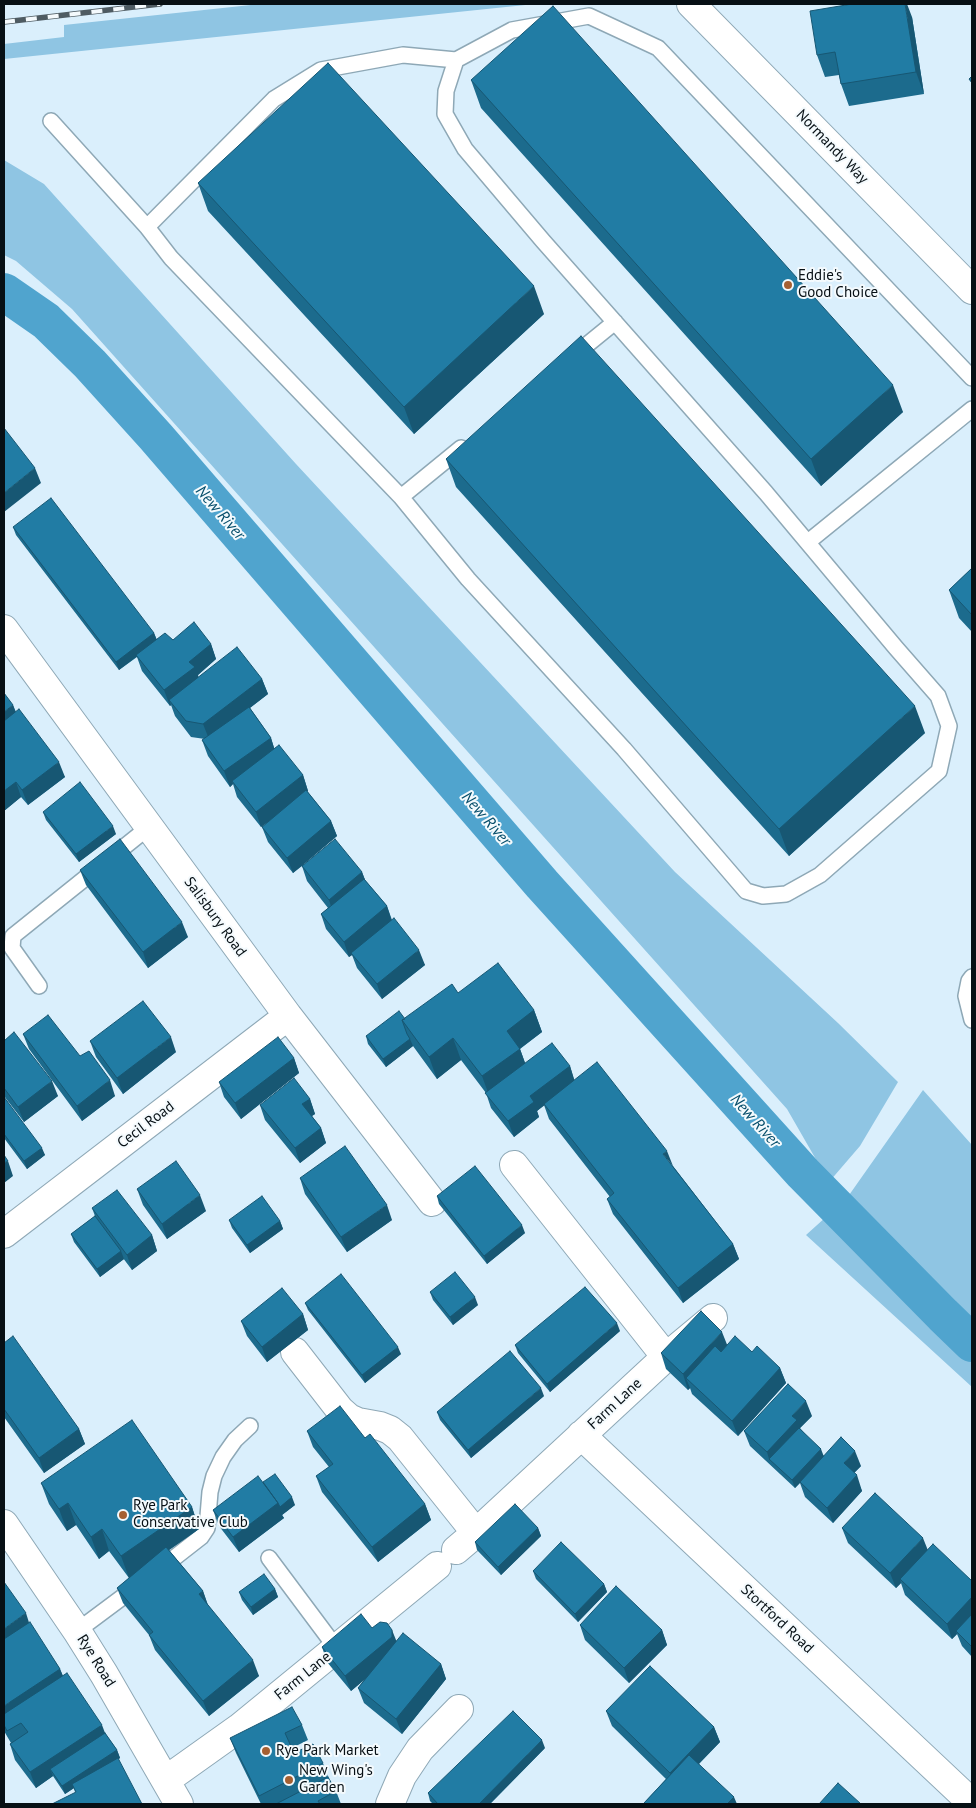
<!DOCTYPE html>
<style>
body{margin:0}
#map{position:relative;width:976px;height:1808px;overflow:hidden;background:#daeffc;font-family:"PT Sans",sans-serif}
canvas{display:block}
.frame{position:absolute;inset:0;border:5px solid #071015;pointer-events:none}
</style>
<div id="map">
<canvas width="976" height="1808"></canvas>
<div class="frame"></div>
</div>
<script>
const ctx = document.querySelector('canvas').getContext('2d');
ctx.lineJoin = 'round';
function fillPath(path, color) { ctx.fillStyle = color; ctx.fill(path, 'evenodd'); }
const toPath = rows => new Path2D(rows.map(r => 'M' + r).join(''));
function strokePath(path, color, width, dash) { ctx.strokeStyle = color; ctx.lineWidth = width; ctx.lineCap = dash ? 'butt' : 'round'; ctx.setLineDash(dash || []); ctx.stroke(path); }
function drawText(font, color, halo, rows, align = 'center') {
  ctx.font = font + ' "PT Sans",sans-serif'; ctx.lineWidth = 4; ctx.setLineDash([]); ctx.textBaseline = 'middle'; ctx.strokeStyle = halo; ctx.fillStyle = color; for (const [text, x, y, turn = 0] of rows) {
    ctx.save(); ctx.translate(x, y); ctx.rotate((+turn || 0) * Math.PI / 180); ctx.textAlign = isNaN(turn) ? turn : align; if (halo) ctx.strokeText(text, 0, 0); ctx.fillText(text, 0, 0); ctx.restore();
  }
}
const green = toPath([
 [260,4,535,4,4,59,4,44,64,37,64,25],
 [4,160,44,184,296,464,675,872,838,1023,898,1082,860,1146,829,1182,787,1109,72,309,16,261,4,255],
 [923,1090,972,1145,972,1387,806,1235,847,1198]
]);
const canal = toPath([
 [4,292,46,321,90,364,156,437,542,884,803,1173,943,1315,972,1343]
]);
const service = toPath([
 [456,60,403,55,321,70,274,99,147,227,171,258,401,497,461,448],
 [51,121,147,227],
 [572,357,615,322],
 [401,497,468,579,624,749,746,891,763,896,786,894,820,875,939,771,949,726,938,696,896,648,766,493,543,241,465,149,445,114,446,91,456,60,512,30,589,16,658,48,972,378],
 [808,542,972,409],
 [972,977,969,981,966,996,972,1020],
 [39,986,12,948,13,936,149,827],
 [269,1558,337,1649],
 [160,1569,201,1537,207,1528,210,1492,214,1476,223,1457,235,1440,250,1426],
 [77,1631,136,1587]
]);
const minor = toPath([
 [691,4,972,290],
 [4,629,288,1016,432,1202],
 [514,1165,666,1357],
 [4,1234,288,1016],
 [295,1352,340,1410,349,1418,358,1422,380,1426,390,1430,400,1438,476,1533],
 [581,1435,972,1803],
 [4,1524,77,1631,104,1674,179,1804],
 [456,1550,476,1533,666,1357,713,1318],
 [166,1780,239,1728,437,1566],
 [390,1804,402,1776,420,1749,459,1709]
]);
const rail = toPath([
 [4,22,160,4]
]);
const wall = toPath([
 [912,17,924,94,849,106,841,84,839,75,825,77,817,55],
 [471,80,903,412,821,486,481,108],
 [198,183,544,314,414,434,208,211],
 [446,459,925,733,789,856,456,487],
 [13,527,154,633,157,640,173,640,211,644,216,659,198,675,198,678,262,679,268,694,250,708,271,738,274,748,303,775,308,791,307,791,331,821,337,836,304,864,362,872,365,880,387,906,392,920,425,965,382,999,357,968,352,955,349,957,326,929,321,914,328,908,307,881,302,866,293,873,268,842,262,827,271,820,261,827,237,797,233,784,230,787,208,756,202,740,205,739,191,737,175,716,171,705,170,706,142,671,137,657,119,670,16,535],
 [972,568,972,632,959,618,949,590],
 [13,705,16,712,65,777,28,805,21,797,4,811],
 [43,812,116,834,79,862,46,820],
 [80,870,188,937,148,968,86,885],
 [458,993,534,1010,542,1032,520,1049,525,1063,570,1066,574,1080,673,1166,733,1244,739,1259,683,1303,613,1214,607,1199,610,1197,549,1119,544,1105,537,1111,539,1117,514,1137,491,1108,486,1093,461,1060,437,1079,413,1046,386,1067,368,1044,366,1036,405,1019],
 [23,1034,80,1056,115,1096,82,1121,29,1049],
 [4,1041,58,1096,24,1122,4,1096],
 [90,1041,176,1052,123,1094,96,1057],
 [294,1058,299,1073,241,1119,224,1097,219,1082],
 [4,1097,45,1155,27,1169,4,1138],
 [310,1099,315,1114,312,1116,321,1128,326,1143,300,1163,265,1120,260,1105],
 [300,1178,392,1220,347,1252,305,1194],
 [137,1189,206,1211,167,1239,143,1205],
 [437,1196,525,1233,487,1264,439,1204],
 [92,1208,152,1235,157,1251,132,1270,123,1258,124,1259,100,1277,74,1242,71,1234,95,1216],
 [229,1220,280,1221,283,1229,250,1253,232,1228],
 [430,1292,478,1305,453,1325,433,1300],
 [305,1303,401,1354,365,1383,308,1310],
 [303,1314,308,1330,267,1362,247,1336,241,1321],
 [620,1331,550,1392,518,1353,515,1345],
 [4,1343,79,1429,85,1444,44,1473,4,1417],
 [727,1345,752,1352,780,1368,786,1383,738,1436,692,1394,690,1388,688,1390,666,1369,661,1353],
 [544,1396,471,1458,440,1420,437,1412],
 [812,1416,800,1428,824,1456,861,1466,854,1473,862,1491,833,1523,805,1497,800,1483,795,1488,750,1446,744,1431],
 [307,1431,365,1438,425,1504,431,1520,378,1562,322,1492,316,1476,329,1467,313,1447],
 [263,1482,295,1505,282,1515,284,1518,239,1552,219,1526,213,1510],
 [41,1483,192,1507,199,1529,169,1550,203,1591,208,1605,259,1676,209,1716,155,1650,149,1635,123,1603,117,1588,129,1578,109,1551,99,1559,76,1525,67,1531,49,1504],
 [538,1528,541,1536,501,1575,477,1550,475,1542],
 [842,1528,928,1550,972,1581,972,1657,962,1646,957,1634,952,1639,905,1595,901,1583,896,1588,848,1543],
 [533,1571,604,1584,607,1592,578,1622,536,1579],
 [275,1589,278,1597,253,1615,242,1600,239,1592],
 [29,1623,60,1669,63,1676,105,1733,117,1750,120,1758,75,1792,74,1788,65,1794,53,1776,36,1788,15,1760,10,1744,11,1743,4,1731,4,1725],
 [580,1625,662,1630,667,1645,629,1683,585,1640],
 [372,1628,441,1664,446,1679,402,1734,364,1703,358,1688,365,1679,351,1691,327,1662,322,1647],
 [606,1711,714,1727,720,1742,699,1764,737,1804,644,1804,644,1803,666,1779,612,1726],
 [302,1725,308,1740,292,1748,294,1753,323,1763,328,1777,336,1791,341,1804,261,1804,236,1753,230,1738],
 [545,1748,490,1804,433,1804,430,1801,428,1793]
]);
const shadedWall = toPath([
 [905,4,907,4,912,17,924,94,916,72],
 [534,286,544,314,414,434,404,407],
 [893,385,903,412,821,486,811,459],
 [35,468,41,483,4,512,4,493],
 [154,633,157,641,119,670,116,662],
 [211,644,216,659,198,675,200,682,169,700,171,705,170,706,164,690,189,662],
 [262,679,268,694,209,739,203,724],
 [13,705,18,720,4,731,4,712],
 [915,706,925,733,789,856,779,829],
 [271,738,276,754,232,781,233,784,230,787,224,771],
 [59,762,65,777,28,805,22,790],
 [303,775,308,791,261,827,256,812],
 [16,782,21,797,4,811,4,791],
 [331,821,337,836,293,873,287,858],
 [113,826,116,834,79,862,76,854],
 [362,872,368,888,334,915,329,900],
 [387,906,392,922,351,953,352,955,349,957,344,942],
 [182,922,188,937,148,968,143,952],
 [419,950,425,965,382,999,377,984],
 [534,1010,542,1032,514,1053,507,1031],
 [171,1037,176,1052,123,1094,117,1078],
 [453,1038,461,1060,437,1079,429,1057],
 [410,1039,413,1046,386,1067,383,1059],
 [520,1049,528,1071,490,1098,482,1076],
 [294,1058,299,1073,241,1119,235,1103],
 [570,1066,575,1082,537,1111,539,1117,514,1137,508,1121,530,1096],
 [110,1080,115,1096,82,1121,77,1106],
 [52,1081,58,1096,24,1122,18,1107],
 [310,1099,315,1114,307,1119,302,1104],
 [321,1128,326,1143,300,1163,295,1148],
 [42,1148,45,1155,27,1169,24,1161],
 [667,1151,673,1166,663,1154],
 [8,1161,13,1176,4,1183,4,1163],
 [200,1195,206,1211,167,1239,162,1224],
 [387,1205,392,1220,347,1252,341,1237],
 [280,1221,283,1229,250,1253,247,1245],
 [522,1225,525,1233,487,1264,484,1256],
 [152,1235,157,1251,132,1270,127,1255],
 [733,1244,739,1259,683,1303,678,1288],
 [121,1251,124,1259,100,1277,97,1269],
 [475,1297,478,1305,453,1325,450,1317],
 [303,1314,308,1330,267,1362,262,1347],
 [617,1323,620,1331,550,1392,547,1384],
 [722,1332,728,1347,686,1378,690,1388,688,1390,683,1374],
 [398,1347,401,1354,365,1383,362,1375],
 [780,1368,786,1383,738,1436,732,1421],
 [541,1388,544,1396,471,1458,468,1450],
 [806,1401,812,1416,769,1459,767,1452,792,1416],
 [79,1429,85,1444,44,1473,39,1458],
 [821,1449,824,1457,795,1488,792,1480],
 [855,1451,861,1466,849,1478,844,1463],
 [857,1475,862,1491,833,1523,827,1508],
 [292,1497,295,1505,282,1515,284,1518,239,1552,233,1537,278,1503],
 [68,1503,76,1525,67,1531,59,1509],
 [425,1504,431,1520,378,1562,372,1547],
 [192,1507,199,1529,129,1578,121,1556],
 [538,1528,541,1536,501,1575,498,1567],
 [102,1529,109,1551,99,1559,91,1537],
 [923,1538,929,1553,900,1579,901,1583,896,1588,890,1573],
 [604,1584,607,1592,578,1622,575,1614],
 [275,1589,278,1597,253,1615,251,1607],
 [203,1591,208,1606,199,1594],
 [972,1597,972,1618,956,1631,957,1634,952,1639,947,1624],
 [26,1613,31,1629,4,1648,4,1629],
 [392,1630,398,1645,398,1652,351,1691,345,1676],
 [662,1630,667,1645,629,1683,624,1668],
 [253,1660,259,1676,209,1716,203,1701],
 [441,1664,446,1679,402,1734,396,1719],
 [60,1669,66,1684,4,1725,4,1706],
 [102,1725,108,1741,50,1769,53,1776,36,1788,30,1772],
 [714,1727,720,1742,675,1788,670,1773],
 [542,1740,545,1748,490,1804,479,1804],
 [117,1750,120,1758,74,1788,72,1784,74,1788,65,1794,62,1786],
 [734,1797,737,1804,727,1804]
]);
const building = toPath([
 [852,4,905,4,916,72,841,84,835,52,817,55,810,11,852,4],
 [553,6,893,385,811,459,471,80,553,6],
 [328,63,534,286,404,407,198,183,328,63],
 [972,76,972,83,969,79,972,76],
 [581,336,915,706,779,829,446,459,581,336],
 [4,428,35,468,4,493,4,428],
 [51,498,154,633,116,662,13,527,51,498],
 [972,568,972,615,949,590,972,568],
 [194,622,211,644,189,662,195,667,164,690,136,655,165,633,173,640,194,622],
 [237,647,262,679,203,724,186,721,169,700,237,647],
 [4,693,13,705,4,712,4,693],
 [249,707,271,738,224,771,202,740,249,707],
 [19,709,59,762,22,790,16,782,4,791,4,721,19,709],
 [279,745,303,775,256,812,232,781,279,745],
 [80,782,113,826,76,854,43,812,80,782],
 [306,790,331,821,287,858,262,827,306,790],
 [120,839,182,922,143,952,80,870,120,839],
 [335,839,362,872,329,900,302,866,335,839],
 [364,879,387,906,344,942,321,914,364,879],
 [394,918,419,950,377,984,351,953,394,918],
 [498,963,534,1010,507,1031,520,1049,482,1076,453,1038,429,1057,402,1020,452,984,458,993,498,963],
 [143,1001,171,1037,117,1078,90,1041,143,1001],
 [399,1011,405,1019,402,1020,407,1034,410,1039,383,1059,366,1036,399,1011],
 [48,1015,80,1056,89,1051,110,1080,77,1106,23,1034,48,1015],
 [14,1032,52,1081,18,1107,4,1088,4,1041,14,1032],
 [278,1037,294,1058,235,1103,219,1082,278,1037],
 [552,1043,570,1066,530,1096,534,1102,508,1121,485,1093,552,1043],
 [597,1062,667,1151,663,1154,733,1244,678,1288,607,1199,614,1193,544,1104,597,1062],
 [294,1078,310,1099,302,1104,321,1128,295,1148,260,1105,294,1078],
 [4,1097,42,1148,24,1161,4,1134,4,1097],
 [345,1146,387,1205,341,1237,300,1178,345,1146],
 [4,1155,8,1161,4,1163,4,1155],
 [176,1161,200,1195,162,1224,137,1189,176,1161],
 [475,1166,522,1225,484,1256,437,1196,475,1166],
 [117,1190,152,1235,127,1255,92,1208,117,1190],
 [262,1196,280,1221,247,1245,229,1220,262,1196],
 [95,1216,121,1251,97,1269,71,1234,95,1216],
 [455,1272,475,1297,450,1317,430,1292,455,1272],
 [341,1274,398,1347,362,1375,305,1303,341,1274],
 [585,1287,617,1323,547,1384,515,1345,585,1287],
 [282,1288,303,1314,262,1347,241,1321,282,1288],
 [701,1311,722,1332,683,1374,661,1353,701,1311],
 [13,1336,79,1429,39,1458,4,1409,4,1343,13,1336],
 [735,1336,752,1352,757,1346,780,1368,732,1421,686,1378,715,1346,721,1352,735,1336],
 [510,1351,541,1388,468,1450,437,1412,510,1351],
 [788,1384,806,1401,792,1416,797,1420,767,1452,744,1431,788,1384],
 [340,1406,365,1438,370,1434,425,1504,372,1547,316,1476,333,1464,307,1431,340,1406],
 [132,1420,192,1507,121,1556,102,1529,91,1537,68,1503,59,1509,41,1483,132,1420],
 [799,1428,821,1449,792,1480,769,1459,799,1428],
 [841,1437,855,1451,844,1463,857,1475,827,1508,800,1482,841,1437],
 [275,1474,292,1497,280,1507,278,1503,263,1482,275,1474],
 [258,1476,278,1503,233,1537,213,1510,258,1476],
 [875,1493,923,1538,890,1573,842,1528,875,1493],
 [515,1504,538,1528,498,1567,475,1542,515,1504],
 [561,1542,604,1584,575,1614,533,1571,561,1542],
 [933,1544,972,1581,972,1597,947,1624,900,1579,933,1544],
 [166,1547,203,1591,199,1594,253,1660,203,1701,149,1635,153,1632,117,1588,166,1547],
 [264,1574,275,1589,251,1607,239,1592,264,1574],
 [4,1582,26,1613,4,1629,4,1582],
 [616,1586,662,1630,624,1668,580,1625,616,1586],
 [361,1614,372,1628,380,1622,387,1623,392,1630,392,1637,345,1676,322,1647,361,1614],
 [972,1614,972,1647,956,1631,972,1614],
 [30,1622,60,1669,4,1706,4,1639,30,1622],
 [403,1633,441,1664,396,1719,358,1688,403,1633],
 [650,1666,714,1727,670,1773,606,1711,650,1666],
 [67,1673,102,1725,30,1772,10,1744,28,1732,21,1723,7,1731,4,1725,4,1714,67,1673],
 [292,1707,302,1725,285,1733,294,1753,313,1744,323,1763,259,1796,230,1738,292,1707],
 [513,1711,542,1740,479,1804,438,1804,428,1793,513,1711],
 [105,1733,117,1750,62,1786,50,1769,105,1733],
 [689,1755,734,1797,727,1804,645,1804,644,1803,689,1755],
 [118,1758,142,1804,52,1804,76,1792,72,1784,118,1758],
 [328,1777,336,1791,318,1801,320,1804,276,1804,328,1777],
 [838,1783,861,1804,819,1804,838,1783]
]);
const markers = [
 [788,285,5,"#a56032"],
 [123,1515,5,"#a56032"],
 [266,1751,5,"#a56032"],
 [289,1780,5,"#a56032"]
];
const streetNames = [
 ["Normandy Way",832,147,46],
 ["Salisbury Road",215,917,54],
 ["Cecil Road",146,1125,-37],
 ["Farm Lane",615,1404,-43],
 ["Stortford Road",777,1619,43],
 ["Rye Road",96,1661,58],
 ["Farm Lane",303,1676,-39]
];
const poiNames = [
 ["Eddie's",798,276],
 ["Good Choice",798,293],
 ["Rye Park",133,1506],
 ["Conservative Club",133,1523],
 ["Rye Park Market",276,1751],
 ["New Wing's",299,1771],
 ["Garden",299,1788]
];
const waterNames = [
 ["New River",220,513,49],
 ["New River",486,819,49],
 ["New River",755,1121,48]
];
fillPath(green, '#8fc5e3');
strokePath(canal, '#50a4ce', 38);
strokePath(service, '#8ea8b6', 18);
strokePath(minor, '#8ea8b6', 30);
strokePath(service, '#fff', 15);
strokePath(minor, '#fff', 28);
strokePath(rail, '#4e5b62', 5.5);
strokePath(rail, '#f4fafd', 4, [11]);
fillPath(wall, '#1c6b8d');
fillPath(shadedWall, '#175773');
fillPath(building, '#217ca4');
strokePath(building, '#175773', 1);
for (const [x, y, r, color] of markers) { const dot = new Path2D(); dot.arc(x, y, r, 0, 2 * Math.PI); ctx.fillStyle = color; ctx.fill(dot); strokePath(dot, '#f4fafd', 2); }
drawText('15px', '#071015', '#f4fafd', streetNames);
drawText('15px', '#071015', '#f4fafd', poiNames, 'left');
drawText('italic 16px', '#064e6b', '#f4fafd', waterNames);
</script>
